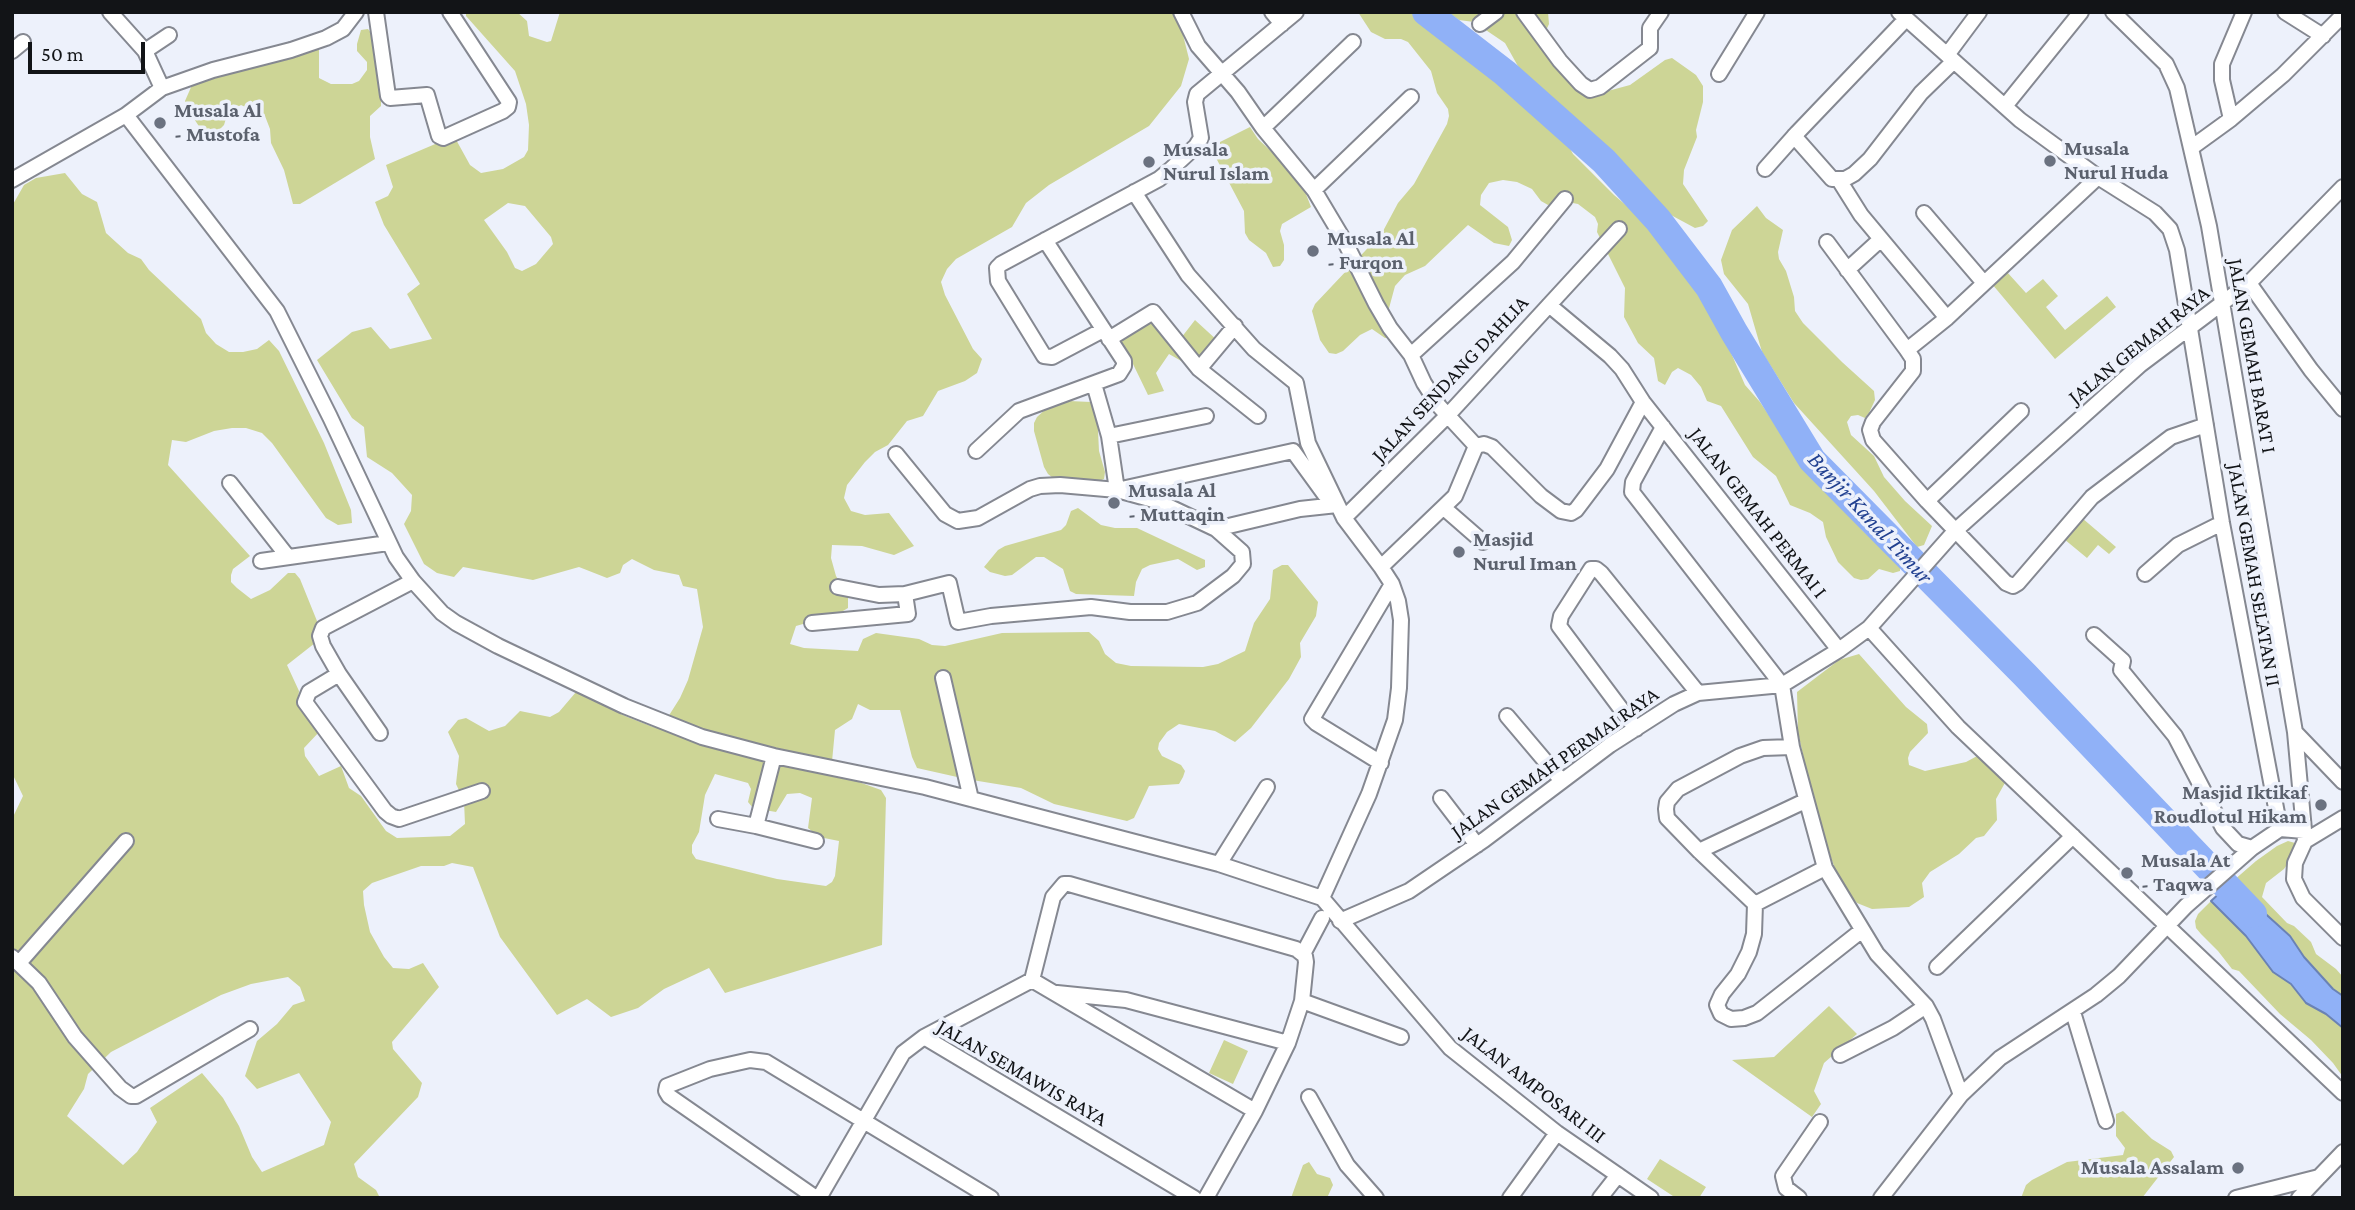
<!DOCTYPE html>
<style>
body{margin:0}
#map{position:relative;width:2355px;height:1210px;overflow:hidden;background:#edf1fb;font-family:"Crimson Pro",serif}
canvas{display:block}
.frame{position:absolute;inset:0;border:14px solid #121417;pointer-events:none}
.scale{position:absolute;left:28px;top:42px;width:117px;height:32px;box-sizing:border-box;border:4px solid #121417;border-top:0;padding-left:9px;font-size:21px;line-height:24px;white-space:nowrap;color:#121417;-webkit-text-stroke:5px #edf1fb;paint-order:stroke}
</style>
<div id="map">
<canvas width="2355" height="1210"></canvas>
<div class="frame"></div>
<div class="scale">50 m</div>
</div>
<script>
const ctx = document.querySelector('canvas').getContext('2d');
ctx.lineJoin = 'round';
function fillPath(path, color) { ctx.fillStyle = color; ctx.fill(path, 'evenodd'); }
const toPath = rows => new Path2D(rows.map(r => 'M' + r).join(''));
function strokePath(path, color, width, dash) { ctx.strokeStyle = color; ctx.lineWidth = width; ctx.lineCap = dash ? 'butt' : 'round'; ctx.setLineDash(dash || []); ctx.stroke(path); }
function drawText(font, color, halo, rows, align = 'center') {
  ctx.font = font + ' "Crimson Pro",serif'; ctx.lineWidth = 7; ctx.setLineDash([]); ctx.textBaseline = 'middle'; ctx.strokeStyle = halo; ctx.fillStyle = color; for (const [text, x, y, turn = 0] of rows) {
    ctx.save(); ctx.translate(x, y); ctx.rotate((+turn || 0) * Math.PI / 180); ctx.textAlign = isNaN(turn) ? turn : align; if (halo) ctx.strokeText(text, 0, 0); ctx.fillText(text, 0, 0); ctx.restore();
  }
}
const green = toPath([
 [466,12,517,12,527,21,529,36,547,42,551,41,560,12,1173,12,1182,31,1189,59,1181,86,1149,126,1049,185,1026,203,1012,227,956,259,947,269,941,282,945,295,973,349,982,359,977,373,965,381,938,391,923,416,907,421,888,445,875,452,865,462,847,485,844,498,851,511,865,515,889,513,914,546,894,555,862,546,832,545,831,558,836,576,848,595,848,608,838,614,796,626,790,644,804,648,858,651,863,639,876,633,919,639,932,645,945,646,1002,633,1089,632,1099,641,1105,654,1116,663,1131,666,1203,667,1218,664,1245,651,1254,623,1270,599,1273,570,1282,565,1288,565,1318,602,1316,616,1300,643,1301,657,1289,679,1251,728,1235,742,1215,731,1179,724,1167,732,1159,743,1158,749,1162,756,1181,765,1185,771,1183,777,1179,784,1149,786,1134,818,1127,821,1054,804,1021,788,966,779,917,768,912,757,900,710,870,710,858,704,852,719,835,730,831,772,881,790,886,798,882,945,725,993,709,968,664,989,638,1008,611,1017,587,999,557,1015,500,937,473,867,452,863,444,866,421,866,372,883,363,891,364,905,370,932,384,957,393,968,409,969,423,963,439,987,392,1042,393,1049,422,1083,418,1097,354,1164,358,1177,376,1190,380,1198,12,1198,12,819,23,796,12,773,12,206,24,185,36,178,65,173,82,194,97,202,106,233,128,253,141,259,149,270,201,319,206,333,216,344,229,352,243,352,257,349,269,340,279,351,324,443,351,510,352,523,338,525,326,518,272,443,262,433,246,428,232,428,214,431,186,442,172,440,168,465,250,556,233,569,231,575,231,582,237,588,251,599,270,590,288,573,295,573,300,579,317,621,315,643,287,665,299,691,298,699,301,710,320,731,304,748,305,756,319,776,341,766,349,788,361,796,386,831,397,838,450,836,465,824,464,801,456,784,459,756,448,732,458,720,466,718,489,731,505,726,520,711,550,717,559,712,576,692,625,716,653,727,661,728,680,698,688,680,703,627,697,589,683,586,679,575,654,570,632,559,623,565,620,573,607,578,579,567,533,580,463,567,454,577,437,573,424,564,404,524,411,511,412,495,392,473,367,457,364,427,352,418,317,360,352,332,371,327,390,349,432,339,407,294,420,284,384,225,375,202,388,196,393,187,386,165,454,136,470,165,481,173,503,169,524,157,528,150,529,125,526,104,515,71,466,16],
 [508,203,525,206,551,237,553,244,536,264,522,271,515,268,507,252,484,220],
 [715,774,748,783,751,789,748,802,753,808,776,812,787,794,800,793,812,798,808,828,819,837,839,841,835,876,832,882,826,886,777,879,696,859,692,853,692,845,699,832,705,795],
 [288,977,300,987,305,1001,293,1005,277,1024,257,1041,245,1076,257,1089,299,1073,331,1122,324,1145,262,1172,252,1157,239,1126,223,1098,202,1073,150,1108,157,1122,137,1152,123,1165,67,1116,84,1089,88,1074,111,1052,221,995,251,984],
 [1358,12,1414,12,1492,74,1533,113,1566,141,1573,154,1614,195,1652,227,1715,316,1745,385,1760,402,1802,464,1850,511,1862,530,1900,563,1900,571,1893,573,1879,569,1868,579,1861,580,1854,578,1838,562,1826,537,1823,522,1810,513,1790,505,1776,476,1753,457,1721,406,1707,401,1701,387,1691,375,1678,368,1672,372,1665,385,1658,381,1654,358,1638,343,1624,317,1625,288,1597,232,1598,224,1595,217,1578,204,1562,201,1548,205,1541,201,1532,189,1517,182,1503,180,1489,183,1481,195,1480,205,1508,227,1512,240,1509,246,1494,243,1468,225,1425,266,1405,275,1395,286,1388,312,1393,337,1385,338,1372,329,1360,335,1343,351,1336,354,1329,353,1320,340,1312,311,1315,304,1382,233,1398,203,1414,184,1447,124,1449,116,1448,109,1437,93,1431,71,1408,42,1401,39,1385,39,1371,32],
 [1448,12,1548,12,1549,24,1542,39,1593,95,1630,85,1665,60,1672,58,1696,75,1703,86,1703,102,1696,130,1697,137,1684,170,1683,184,1708,221,1703,226,1695,228,1656,207,1646,195,1605,154,1524,77,1505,43,1474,22,1459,20],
 [368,29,375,38,381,92,381,106,370,116,370,137,375,159,300,204,293,204,284,170,271,143,270,129,265,116,241,105,228,112,224,125,219,130,204,134,187,108,185,101,192,85,296,53,319,49,319,78,331,84,352,84,359,81,367,70,367,62,357,51,357,44,361,30],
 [1250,127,1258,139,1275,155,1306,194,1311,207,1282,224,1280,231,1284,245,1284,260,1280,266,1273,267,1266,253,1249,240,1245,233,1244,211,1215,156,1218,143],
 [1757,206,1766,218,1783,230,1778,252,1779,259,1786,271,1794,297,1795,311,1803,323,1842,362,1874,391,1875,400,1869,413,1865,418,1858,415,1851,416,1847,422,1851,435,1874,456,1884,477,1905,501,1932,526,1924,545,1917,547,1874,491,1794,403,1762,352,1748,304,1724,274,1721,260,1732,230],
 [2007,272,2026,293,2043,279,2058,296,2046,307,2065,330,2107,296,2116,307,2055,359,1992,284],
 [1147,312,1181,338,1195,320,1219,342,1202,361,1183,362,1169,354,1156,373,1164,391,1148,395,1133,364,1116,338],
 [1069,401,1091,402,1097,411,1099,451,1105,472,1104,479,1097,482,1053,478,1048,474,1044,467,1034,431,1034,423,1037,417,1048,407],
 [1078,508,1101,525,1115,528,1137,528,1205,560,1205,567,1197,570,1178,559,1150,565,1142,569,1136,582,1134,596,1076,594,1070,591,1063,569,1044,557,1036,557,1012,575,1005,576,990,572,984,567,998,550,1005,546,1061,530,1066,525,1071,511],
 [2082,518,2116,547,2109,554,2098,545,2087,558,2064,539],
 [1859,654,1906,707,1927,724,1928,733,1910,752,1908,758,1909,765,1925,771,1966,762,1979,755,2006,781,1996,799,1997,820,1984,836,1976,838,1959,854,1930,872,1922,883,1924,897,1909,907,1872,909,1857,903,1847,891,1838,877,1817,819,1798,732,1797,692,1839,660],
 [2288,841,2295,843,2297,850,2284,869,2266,883,2262,897,2287,923,2294,926,2311,942,2316,954,2336,969,2343,977,2343,996,2333,989,2304,957,2290,935,2247,898,2245,891,2233,881,2256,861,2277,846],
 [2211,901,2246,936,2273,971,2291,984,2306,1003,2326,1014,2343,1028,2343,1077,2333,1063,2311,1040,2280,1014,2239,971,2232,969,2218,951,2201,934,2196,928,2195,921,2198,914],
 [1829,1006,1857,1034,1824,1063,1814,1091,1821,1104,1812,1117,1732,1060,1774,1057],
 [1224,1040,1248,1051,1233,1084,1209,1073],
 [2123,1111,2152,1139,2171,1151,2174,1157,2142,1198,2021,1198,2026,1185,2032,1180,2067,1162,2123,1155,2125,1148,2116,1136,2116,1114],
 [1660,1159,1706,1187,1699,1198,1676,1198,1647,1179],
 [1309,1162,1317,1174,1330,1178,1333,1185,1327,1198,1291,1198,1303,1165]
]);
const water = toPath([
 [2233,881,2245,891,2248,898,2290,936,2304,957,2333,989,2343,996,2343,1028,2326,1014,2306,1003,2291,984,2273,972,2246,936,2211,901,2233,881]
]);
const river = toPath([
 [1426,12,1505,73,1604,161,1658,220,1709,287,1734,332,1812,460,2025,675,2253,914]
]);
const minor = toPath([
 [110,12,145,51,162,88],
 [376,12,388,96,390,98,427,95,439,136,443,138,503,111,508,107,509,102,450,12],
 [1181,12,1198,46,1238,92,1263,128,1314,190,1345,242,1376,304,1390,328,1411,355,1424,383,1439,406,1476,446],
 [1272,12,1282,24],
 [1524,12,1560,61,1581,84,1590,90,1600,87,1650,48,1650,28,1661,12],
 [1899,12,2020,120,2098,177,2155,213,2170,229,2177,250,2222,523,2280,829],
 [2113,12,2166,64,2177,88,2209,226,2295,732,2305,841,2295,863,2294,879,2303,898,2343,938],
 [2285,12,2323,36],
 [1480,24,1496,12],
 [12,51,23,42],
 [145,51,169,35],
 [1947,55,1979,12],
 [1719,74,1757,12],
 [2005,106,2081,12],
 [126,115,277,311,330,417,396,557,413,581,442,613,456,623,498,646,624,706,702,737,774,756,925,787,1219,864,1322,898],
 [2231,119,2222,80,2222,64,2244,12],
 [1263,128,1353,42],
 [1794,136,1832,179,1845,179,1854,174,1870,159,1921,93,1954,61],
 [2191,148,2231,119,2283,75,2343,15],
 [1765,169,1797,133,1906,19],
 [2098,177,1947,318,1907,350,1913,359,1913,371,1873,422,1870,430,1873,440,1927,501,2006,583,2013,586,2018,583,2092,497,2171,437,2206,425],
 [12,180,126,115,162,88,213,70,291,50,326,38,343,29,356,12],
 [1839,180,1861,215,1947,318],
 [1314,190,1411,97],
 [1134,192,1188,275,1254,349,1296,383,1308,443,1344,518,1381,567,1392,584,1398,601,1401,620,1399,688,1395,720,1369,794,1322,898],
 [1924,213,1984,283],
 [1827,242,1907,350],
 [1847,270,1881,239],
 [2249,283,2311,370,2343,409],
 [1549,305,1610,356,1622,369,1643,402,1839,650],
 [1103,330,1052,357,1044,356,998,281,997,268,1001,264,1159,179,1170,170,1196,146,1201,138,1195,102,1197,94,1296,12],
 [1109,339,1153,312,1199,369,1258,416],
 [1411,355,1513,262,1565,199],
 [1199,369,1235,326],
 [1094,384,1109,436,1117,490,1157,501,1216,529,1300,509,1337,505],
 [1663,427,1633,482,1632,492,1782,685,1792,747,1825,868,1877,954,1926,1006,1933,1019,1961,1095],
 [1109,436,1206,416],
 [1476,446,1484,444,1492,447,1541,496,1561,511,1571,513,1576,510,1607,469,1643,402],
 [976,451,1019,411,1119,374,1124,366,1124,361,1045,240],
 [896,454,945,514,958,521,978,518,1030,489,1040,486,1060,485,1117,490,1293,451,1325,495],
 [230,483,288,557],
 [1927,501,2021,411],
 [1444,508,1483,542],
 [1344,518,1448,415,1619,229],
 [261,561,388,543],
 [1381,567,1455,496,1476,446],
 [2145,574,2178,545,2222,523],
 [413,581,323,628,320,636,323,646,339,674,309,692,305,702,385,811,391,816,399,819,482,791],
 [838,587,879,595,905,594,949,583,958,622,991,616,1091,607,1130,612,1167,612,1197,603,1233,576,1243,564,1242,552,1216,529],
 [812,623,908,614,905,594],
 [1869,628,1958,727,2343,1093],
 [2094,635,2123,661,2121,670,2175,736,2223,828,2238,844,2252,848],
 [339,674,380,733],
 [943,678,971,799],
 [1507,716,1562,781],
 [1636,729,1559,626,1561,616,1591,569,1596,569,1601,573,1698,693],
 [2295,732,2343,782],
 [1381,763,1316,723,1312,719,1392,584],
 [1441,798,1477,845],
 [718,819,756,826,774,756],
 [756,826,816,841],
 [2305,841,2343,818],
 [1699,851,1805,801],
 [1219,864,1267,787],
 [1322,898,1450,1048,1557,1133,1651,1198],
 [1755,904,1754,934,1749,952,1738,974,1722,994,1717,1005,1721,1014,1731,1019,1744,1018,1757,1013,1861,931],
 [1755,904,1699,851,1667,818,1666,809,1667,802,1678,789,1740,756,1763,748,1792,747],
 [1755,904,1825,868],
 [1340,921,1409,891,1484,840,1610,745,1674,704,1698,693,1782,685,1839,650,1869,628,1956,530,2140,365,2249,283,2343,187],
 [1303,954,1322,918],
 [12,957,39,983,75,1037,120,1088,131,1096,136,1096,250,1029],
 [19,963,126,841],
 [1937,967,2073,836],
 [1032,980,1255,1111],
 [1057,993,1126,1000,1288,1043],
 [1302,1001,1401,1037],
 [2073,1012,2106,1121],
 [924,1037,1032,980,1053,897,1064,884,1069,884,1296,949,1305,956,1306,962,1302,1001,1288,1043,1255,1111,1206,1198],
 [1840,1055,1893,1028,1926,1006],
 [1309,1097,1347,1165,1376,1198],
 [816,1198,669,1096,666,1091,667,1086,710,1069,750,1060,766,1062,991,1198],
 [819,1198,903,1053,924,1037,1194,1198],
 [1510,1198,1557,1133],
 [1600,1198,1618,1175],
 [1799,1198,1786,1188,1783,1176,1820,1122],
 [1881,1198,1961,1095,2000,1058,2096,995,2119,976,2186,906,2252,848,2280,829,2304,831],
 [2236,1198,2319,1177,2343,1152],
 [2299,1198,2318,1178]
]);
const markers = [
 [160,123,7,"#6b7280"],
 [2050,161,7,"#6b7280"],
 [1149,162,7,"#6b7280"],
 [1313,251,7,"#6b7280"],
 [1114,503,7,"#6b7280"],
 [1459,552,7,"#6b7280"],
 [2321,805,7,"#6b7280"],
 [2127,873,7,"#6b7280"],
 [2238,1168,7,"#6b7280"]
];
const worshipNames = [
 ["Musala Al",174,111],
 ["- Mustofa",174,135],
 ["Musala",2064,149],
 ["Nurul Huda",2064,173],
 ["Musala",1163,150],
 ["Nurul Islam",1163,174],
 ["Musala Al",1327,239],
 ["- Furqon",1327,263],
 ["Musala Al",1128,491],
 ["- Muttaqin",1128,515],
 ["Masjid",1473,540],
 ["Nurul Iman",1473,564],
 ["Masjid Iktikaf",2307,793,"right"],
 ["Roudlotul Hikam",2307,817,"right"],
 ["Musala At",2141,861],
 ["- Taqwa",2141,885],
 ["Musala Assalam",2224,1168,"right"]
];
const streetNames = [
 ["JALAN GEMAH RAYA",2139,345,-39],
 ["JALAN GEMAH BARAT I",2252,356,80],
 ["JALAN SENDANG DAHLIA",1450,379,-47],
 ["JALAN GEMAH PERMAI I",1758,513,52],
 ["JALAN GEMAH SELATAN II",2254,575,80],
 ["JALAN GEMAH PERMAI RAYA",1555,763,-35],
 ["JALAN SEMAWIS RAYA",1022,1073,30],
 ["JALAN AMPOSARI III",1534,1085,38]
];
const waterNames = [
 ["Banjir Kanal Timur",1870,518,47]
];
fillPath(green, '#cdd596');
fillPath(water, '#90b1f7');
strokePath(water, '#6a82b4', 2);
strokePath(river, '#90b1f7', 28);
strokePath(minor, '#858891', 18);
strokePath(minor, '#fff', 14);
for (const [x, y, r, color] of markers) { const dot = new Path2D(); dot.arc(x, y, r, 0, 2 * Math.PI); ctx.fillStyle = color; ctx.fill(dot); strokePath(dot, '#edf1fb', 2.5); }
drawText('bold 21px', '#5b616d', '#edf1fb', worshipNames, 'left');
drawText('21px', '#121417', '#edf1fb', streetNames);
drawText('italic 23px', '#214090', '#edf1fb', waterNames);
</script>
